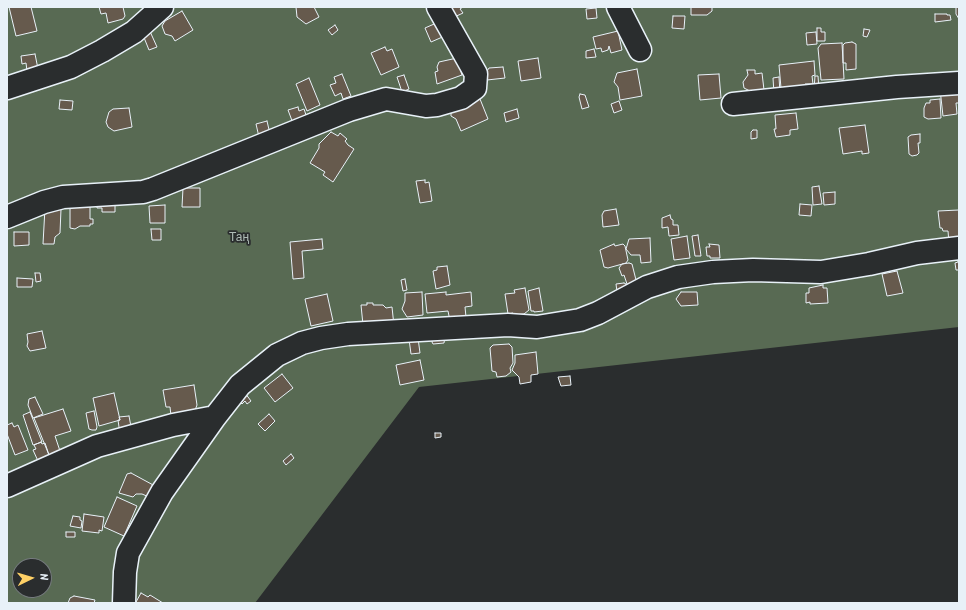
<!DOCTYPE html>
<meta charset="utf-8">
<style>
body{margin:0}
#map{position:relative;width:966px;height:610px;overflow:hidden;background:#2a2d2e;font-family:Kalam,sans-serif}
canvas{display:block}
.frame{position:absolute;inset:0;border:8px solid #e8f1f8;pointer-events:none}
.north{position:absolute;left:12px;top:558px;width:40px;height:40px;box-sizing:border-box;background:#2a2d2e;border:1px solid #767b7f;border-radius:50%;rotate:85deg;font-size:11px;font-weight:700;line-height:16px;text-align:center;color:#e8f1f8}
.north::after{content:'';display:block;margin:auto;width:14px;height:18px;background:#ffd166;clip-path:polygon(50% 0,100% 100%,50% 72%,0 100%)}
</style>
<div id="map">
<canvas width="966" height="610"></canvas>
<div class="frame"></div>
<div class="north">N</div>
</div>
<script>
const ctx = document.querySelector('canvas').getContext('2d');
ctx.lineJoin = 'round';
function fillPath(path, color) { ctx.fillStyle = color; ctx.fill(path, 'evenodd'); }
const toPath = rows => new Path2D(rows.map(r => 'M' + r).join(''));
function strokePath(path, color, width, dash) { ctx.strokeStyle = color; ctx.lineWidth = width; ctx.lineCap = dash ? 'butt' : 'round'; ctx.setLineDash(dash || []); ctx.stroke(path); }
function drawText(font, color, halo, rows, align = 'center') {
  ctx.font = font + ' Kalam,sans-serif'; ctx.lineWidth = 3.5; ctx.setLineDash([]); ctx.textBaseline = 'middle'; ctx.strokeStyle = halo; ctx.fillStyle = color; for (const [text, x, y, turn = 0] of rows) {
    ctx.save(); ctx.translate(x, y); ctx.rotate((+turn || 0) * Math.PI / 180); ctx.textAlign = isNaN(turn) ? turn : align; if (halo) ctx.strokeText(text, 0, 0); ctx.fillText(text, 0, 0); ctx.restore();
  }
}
const green = toPath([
 [7,7,959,7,959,327,419,387,255,603,7,603],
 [20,566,44,566,44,590,20,590]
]);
const building = toPath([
 [9,7,31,7,37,31,16,36,9,7],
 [99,7,123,7,125,16,123,19,108,23,106,13,101,14,99,7],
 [296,7,314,7,319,17,306,24,297,17,296,7],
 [443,7,463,7,460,9,463,13,450,19,443,7],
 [691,7,712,7,712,11,707,15,691,15,691,7],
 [956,7,959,7,959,19,956,14,956,7],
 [596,8,597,18,587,19,586,9,596,8],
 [182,11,193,30,175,41,172,36,165,34,162,26,165,21,182,11],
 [935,14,947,14,947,15,950,15,951,20,935,22,935,14],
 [673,16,685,16,684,29,672,28,673,16],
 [441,21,447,35,431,42,425,28,441,21],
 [335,25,338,30,332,35,328,30,335,25],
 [148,27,157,47,149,50,141,30,148,27],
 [817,28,821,28,821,32,825,32,825,41,817,41,817,28],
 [864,29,870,30,867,37,863,36,864,29],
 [618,31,622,50,611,53,609,46,608,50,602,52,601,48,596,49,593,37,618,31],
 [816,32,817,44,807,45,806,33,816,32],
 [852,42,856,44,856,69,846,70,846,63,843,63,843,45,845,43,852,42],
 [842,43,844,79,821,80,818,48,821,44,842,43],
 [385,47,387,51,392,49,399,67,381,75,371,53,385,47],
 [594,49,596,57,586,58,586,51,594,49],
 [35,54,38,69,27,71,26,63,22,64,21,56,35,54],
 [457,58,462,75,437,84,435,72,438,71,437,67,439,62,457,58],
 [538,58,541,78,521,81,518,61,538,58],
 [814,61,815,75,812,76,813,84,805,84,805,87,781,88,779,65,814,61],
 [503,67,505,78,487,80,485,74,489,68,503,67],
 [637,69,642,96,620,100,618,87,614,82,617,73,637,69],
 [747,70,755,70,755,74,762,73,764,90,750,91,744,88,743,82,748,75,747,70],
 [342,74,351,96,343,99,341,93,335,96,330,85,336,83,334,77,342,74],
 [719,74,721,98,700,100,698,75,719,74],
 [404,75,409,89,402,92,397,77,404,75],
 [815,76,818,76,819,90,814,90,815,76],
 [779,77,780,93,774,94,773,78,779,77],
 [309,78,320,105,307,111,296,84,309,78],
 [940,89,959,89,959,103,956,103,957,114,943,116,940,89],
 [580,94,585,95,589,107,582,109,579,97,580,94],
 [480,99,488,119,461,131,456,119,451,116,451,111,480,99],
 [940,99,941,118,928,119,924,117,924,108,926,103,930,103,930,100,940,99],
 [60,100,73,101,72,110,59,109,60,100],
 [619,101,622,110,614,113,611,104,619,101],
 [298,107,299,111,304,109,306,115,310,113,312,117,294,126,288,110,298,107],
 [129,108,132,127,114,131,108,127,106,122,109,112,113,109,129,108],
 [517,109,519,118,506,122,504,113,517,109],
 [796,113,798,129,790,130,790,135,776,137,774,129,776,129,775,115,796,113],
 [267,121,270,134,259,137,256,124,267,121],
 [865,125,869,153,862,154,862,151,843,154,839,128,865,125],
 [753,130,757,130,757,138,751,139,751,132,753,130],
 [331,132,338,136,340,133,347,139,345,141,348,145,354,149,333,182,323,175,325,172,310,163,319,148,319,144,331,132],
 [920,134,920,143,918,143,919,153,917,155,912,156,909,154,908,137,911,135,920,134],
 [425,180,425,183,429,182,432,201,420,203,416,181,425,180],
 [819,186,822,204,813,205,812,187,819,186],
 [183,188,200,188,200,207,182,207,183,188],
 [835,192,835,204,824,205,823,193,835,192],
 [97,200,115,200,115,212,102,212,102,208,97,208,97,200],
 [800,204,812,205,811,216,799,215,800,204],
 [165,205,165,223,150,223,149,206,165,205],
 [70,206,90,206,90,219,93,219,93,224,90,224,90,226,80,226,75,229,70,228,70,206],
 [45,208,61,209,60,233,55,237,54,244,43,244,45,208],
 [616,209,619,225,603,227,602,215,604,211,616,209],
 [959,210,959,242,949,243,948,231,943,231,942,228,940,228,938,211,959,210],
 [670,215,671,219,673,220,673,225,678,225,679,235,669,236,668,227,662,228,662,218,670,215],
 [151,229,161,229,161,240,152,240,151,229],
 [14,232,29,232,29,245,14,246,14,232],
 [698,235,701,256,695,256,692,236,698,235],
 [687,236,690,258,674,260,671,239,687,236],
 [650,238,651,262,641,263,640,255,631,255,626,249,629,239,650,238],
 [322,239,323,249,302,251,304,278,293,279,290,242,322,239],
 [614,244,615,246,623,244,625,246,628,260,626,263,608,268,604,267,600,250,614,244],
 [709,244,719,245,720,258,710,258,710,256,707,256,706,247,710,247,709,244],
 [957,255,959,255,959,270,956,270,955,263,958,262,957,255],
 [629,263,632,264,637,284,628,287,624,275,622,276,619,268,622,264,629,263],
 [447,266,450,285,436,289,433,271,437,270,437,267,447,266],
 [897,271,903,293,887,296,882,274,897,271],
 [35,273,40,273,41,281,36,282,35,273],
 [17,278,33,279,32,287,17,287,17,278],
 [405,279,407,290,403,291,401,280,405,279],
 [624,283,626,284,627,290,617,292,616,284,624,283],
 [823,285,823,288,827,288,828,303,810,304,810,302,806,303,806,293,809,293,809,288,823,285],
 [525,288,529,310,524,314,513,315,513,313,508,314,505,294,515,293,514,290,525,288],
 [539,288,543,311,534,312,534,311,531,311,528,291,539,288],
 [422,292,423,315,407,317,402,309,405,301,405,293,422,292],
 [446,292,446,295,471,292,472,306,465,307,466,317,450,321,448,311,427,313,425,294,446,292],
 [681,292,697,292,698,305,681,306,676,299,681,292],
 [327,294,333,321,311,326,305,299,327,294],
 [367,303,373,303,373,305,383,305,386,308,392,307,394,326,363,325,361,305,367,305,367,303],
 [42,331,46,348,30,351,27,346,28,342,27,334,42,331],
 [445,336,444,343,433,344,432,342,432,338,445,336],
 [418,338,420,353,411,354,409,339,418,338],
 [509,344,512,347,513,363,510,368,511,372,506,376,497,377,496,372,492,371,490,348,493,345,509,344],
 [536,352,538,374,531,375,531,382,520,384,519,377,512,370,515,363,515,355,536,352],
 [420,360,424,380,400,385,396,365,420,360],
 [282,374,293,388,275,402,264,388,282,374],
 [570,376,571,385,561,386,558,377,570,376],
 [194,385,197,405,194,413,171,416,170,407,166,407,163,390,194,385],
 [114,393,120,420,99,426,93,398,114,393],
 [245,393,251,401,247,404,245,401,242,404,238,399,245,393],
 [35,397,43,414,33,418,28,405,29,399,35,397],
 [63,409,71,431,55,436,62,457,51,460,34,418,63,409],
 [94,411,97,427,96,430,92,430,89,429,86,413,94,411],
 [30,412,42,442,33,445,23,415,30,412],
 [269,414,275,421,265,431,258,424,269,414],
 [129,416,132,432,120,434,118,420,120,420,119,417,129,416],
 [12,423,14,427,18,425,28,450,15,455,7,434,7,425,12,423],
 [435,433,441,433,441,437,435,438,435,433],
 [41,442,42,444,45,443,49,455,38,461,33,450,36,449,34,445,41,442],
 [291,454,294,458,286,465,283,461,291,454],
 [131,473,155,486,149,497,142,494,136,494,133,497,119,493,127,474,131,473],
 [117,497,137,506,124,536,104,527,117,497],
 [84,514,104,517,102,531,99,530,99,533,82,531,84,514],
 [73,516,80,517,80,520,82,521,81,528,70,526,73,516],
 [66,532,75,532,75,537,66,537,66,532],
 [141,593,148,597,150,595,163,603,138,603,136,602,141,593],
 [74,596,95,600,94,603,68,603,70,598,74,596]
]);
const minor = toPath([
 [618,7,640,50],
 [7,88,71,67,102,51,134,32,162,7],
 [733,104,897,87,959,83],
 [7,217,44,202,63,197,143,192,153,189,349,110,386,99,426,106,437,105,461,98,475,88,476,74,438,7],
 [7,486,97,446,173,425,215,417],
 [124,603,125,572,128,553,162,492,215,417,240,385,277,355,302,343,321,338,348,334,508,325,537,327,580,320,598,313,647,287,678,277,713,272,753,270,821,272,869,264,917,253,959,248]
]);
const parkNames = [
 ["Таң",239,239]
];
fillPath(green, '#586a53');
fillPath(building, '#665a4d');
strokePath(building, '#e8f1f8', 1);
strokePath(minor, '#e8f1f8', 25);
strokePath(minor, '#2a2d2e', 22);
drawText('12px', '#aebbb6', '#2a2d2e', parkNames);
</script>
